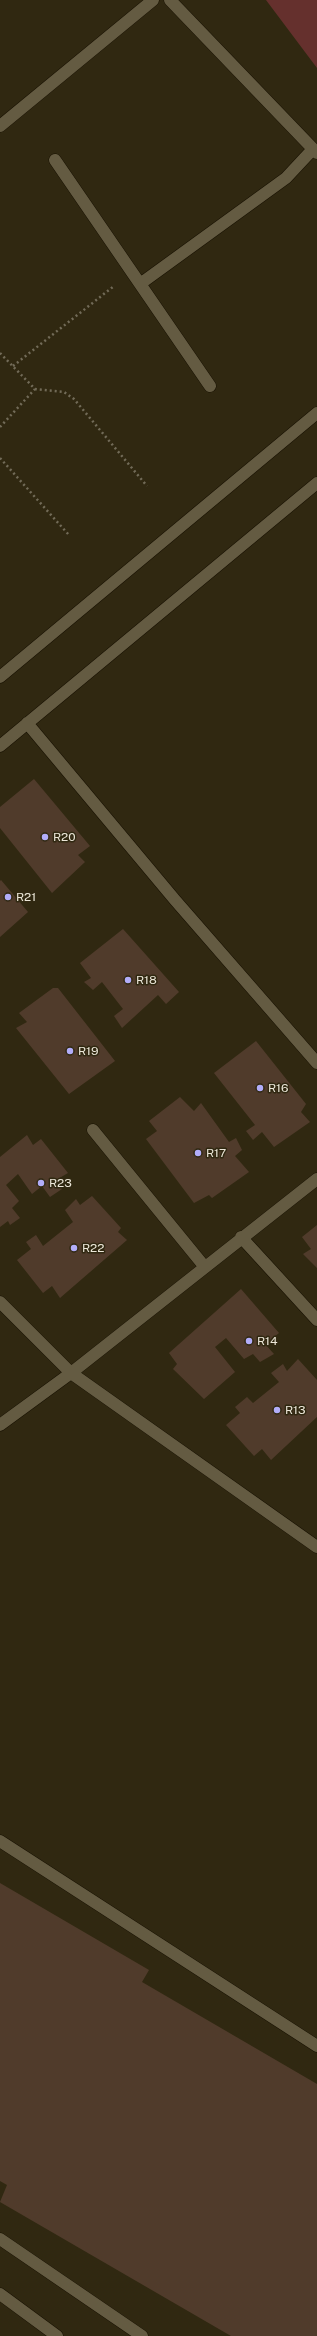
<!DOCTYPE html>
<style>
body{margin:0}
canvas{display:block;background:#302811}
</style>
<canvas width="317" height="2336"></canvas>
<script>
const ctx = document.querySelector('canvas').getContext('2d');
ctx.lineJoin = 'round';
function fillPath(path, color) { ctx.fillStyle = color; ctx.fill(path, 'evenodd'); }
const toPath = rows => new Path2D(rows.map(r => 'M' + r).join(''));
function strokePath(path, color, width, dash) { ctx.strokeStyle = color; ctx.lineWidth = width; ctx.lineCap = dash ? 'butt' : 'round'; ctx.setLineDash(dash || []); ctx.stroke(path); }
function drawText(font, color, halo, rows, align = 'center') {
  ctx.font = font + ' "Public Sans",sans-serif'; ctx.lineWidth = 3; ctx.setLineDash([]); ctx.textBaseline = 'middle'; ctx.strokeStyle = halo; ctx.fillStyle = color; for (const [text, x, y, turn = 0] of rows) {
    ctx.save(); ctx.translate(x, y); ctx.rotate((+turn || 0) * Math.PI / 180); ctx.textAlign = isNaN(turn) ? turn : align; if (halo) ctx.strokeText(text, 0, 0); ctx.fillText(text, 0, 0); ctx.restore();
  }
}
const green = toPath([
 [266,0,317,0,317,68]
]);
const building = toPath([
 [34,779,90,846,78,855,85,862,52,893,0,828,0,807],
 [1,880,28,912,0,937,0,881],
 [123,929,179,992,166,1004,158,995,122,1028,114,1016,123,1009,102,982,93,990,84,982,91,978,80,963],
 [53,988,58,988,115,1061,69,1094,16,1028,27,1022,19,1013],
 [256,1041,306,1104,301,1112,310,1122,274,1147,262,1132,253,1140,246,1131,255,1125,214,1073],
 [180,1097,194,1111,201,1103,229,1142,236,1138,242,1150,235,1156,249,1172,212,1198,209,1195,194,1203,146,1139,157,1131,149,1121],
 [27,1135,33,1145,41,1139,68,1173,56,1180,62,1189,50,1197,42,1186,32,1194,18,1174,6,1185,19,1201,12,1208,20,1218,10,1225,8,1221,0,1227,0,1157],
 [92,1196,121,1228,118,1232,127,1240,60,1298,52,1286,43,1293,17,1260,31,1249,26,1242,36,1235,43,1246,73,1222,65,1210,76,1199,80,1205],
 [317,1225,317,1268,303,1254,311,1249,302,1237],
 [241,1289,279,1333,265,1344,274,1354,260,1362,253,1354,244,1359,226,1338,215,1347,235,1372,204,1399,173,1369,177,1364,169,1353],
 [298,1359,317,1380,317,1417,271,1460,262,1449,254,1456,226,1425,240,1413,235,1407,247,1397,253,1403,279,1382,271,1373,283,1364,287,1371],
 [0,1883,149,1970,142,1982,317,2084,317,2336,231,2336,0,2202,7,2185,0,2181]
]);
const path = toPath([
 [0,353,35,389,64,392,74,399,147,486],
 [13,366,114,286],
 [0,427,35,389],
 [0,458,69,535]
]);
const minor = toPath([
 [170,0,317,153],
 [0,126,153,0],
 [55,160,210,386],
 [140,284,286,178,313,149],
 [0,677,317,413],
 [27,723,175,900,317,1063],
 [0,746,317,483],
 [93,1130,204,1266],
 [241,1237,317,1320],
 [0,1302,71,1373,317,1547],
 [0,1425,71,1373,317,1179],
 [0,1841,317,2046],
 [0,2239,142,2336],
 [0,2294,57,2336]
]);
const markers = [
 [45,837,4,"#b2adf9"],
 [8,897,4,"#b2adf9"],
 [128,980,4,"#b2adf9"],
 [70,1051,4,"#b2adf9"],
 [260,1088,4,"#b2adf9"],
 [198,1153,4,"#b2adf9"],
 [41,1183,4,"#b2adf9"],
 [74,1248,4,"#b2adf9"],
 [249,1341,4,"#b2adf9"],
 [277,1410,4,"#b2adf9"]
];
const poiNames = [
 ["R20",53,837],
 ["R21",16,897],
 ["R18",136,980],
 ["R19",78,1051],
 ["R16",268,1088],
 ["R17",206,1153],
 ["R23",49,1183],
 ["R22",82,1248],
 ["R14",257,1341],
 ["R13",285,1410]
];
fillPath(green, '#65302d');
fillPath(building, '#503b2b');
strokePath(minor, '#181100', 13);
strokePath(path, '#726b58', 2.5, [2, 3]);
strokePath(minor, '#645b42', 12);
for (const [x, y, r, color] of markers) { const dot = new Path2D(); dot.arc(x, y, r, 0, 2 * Math.PI); ctx.fillStyle = color; ctx.fill(dot); strokePath(dot, '#302811', 1.5); }
drawText('12px', '#ece7d9', '#302811', poiNames, 'left');
</script>
